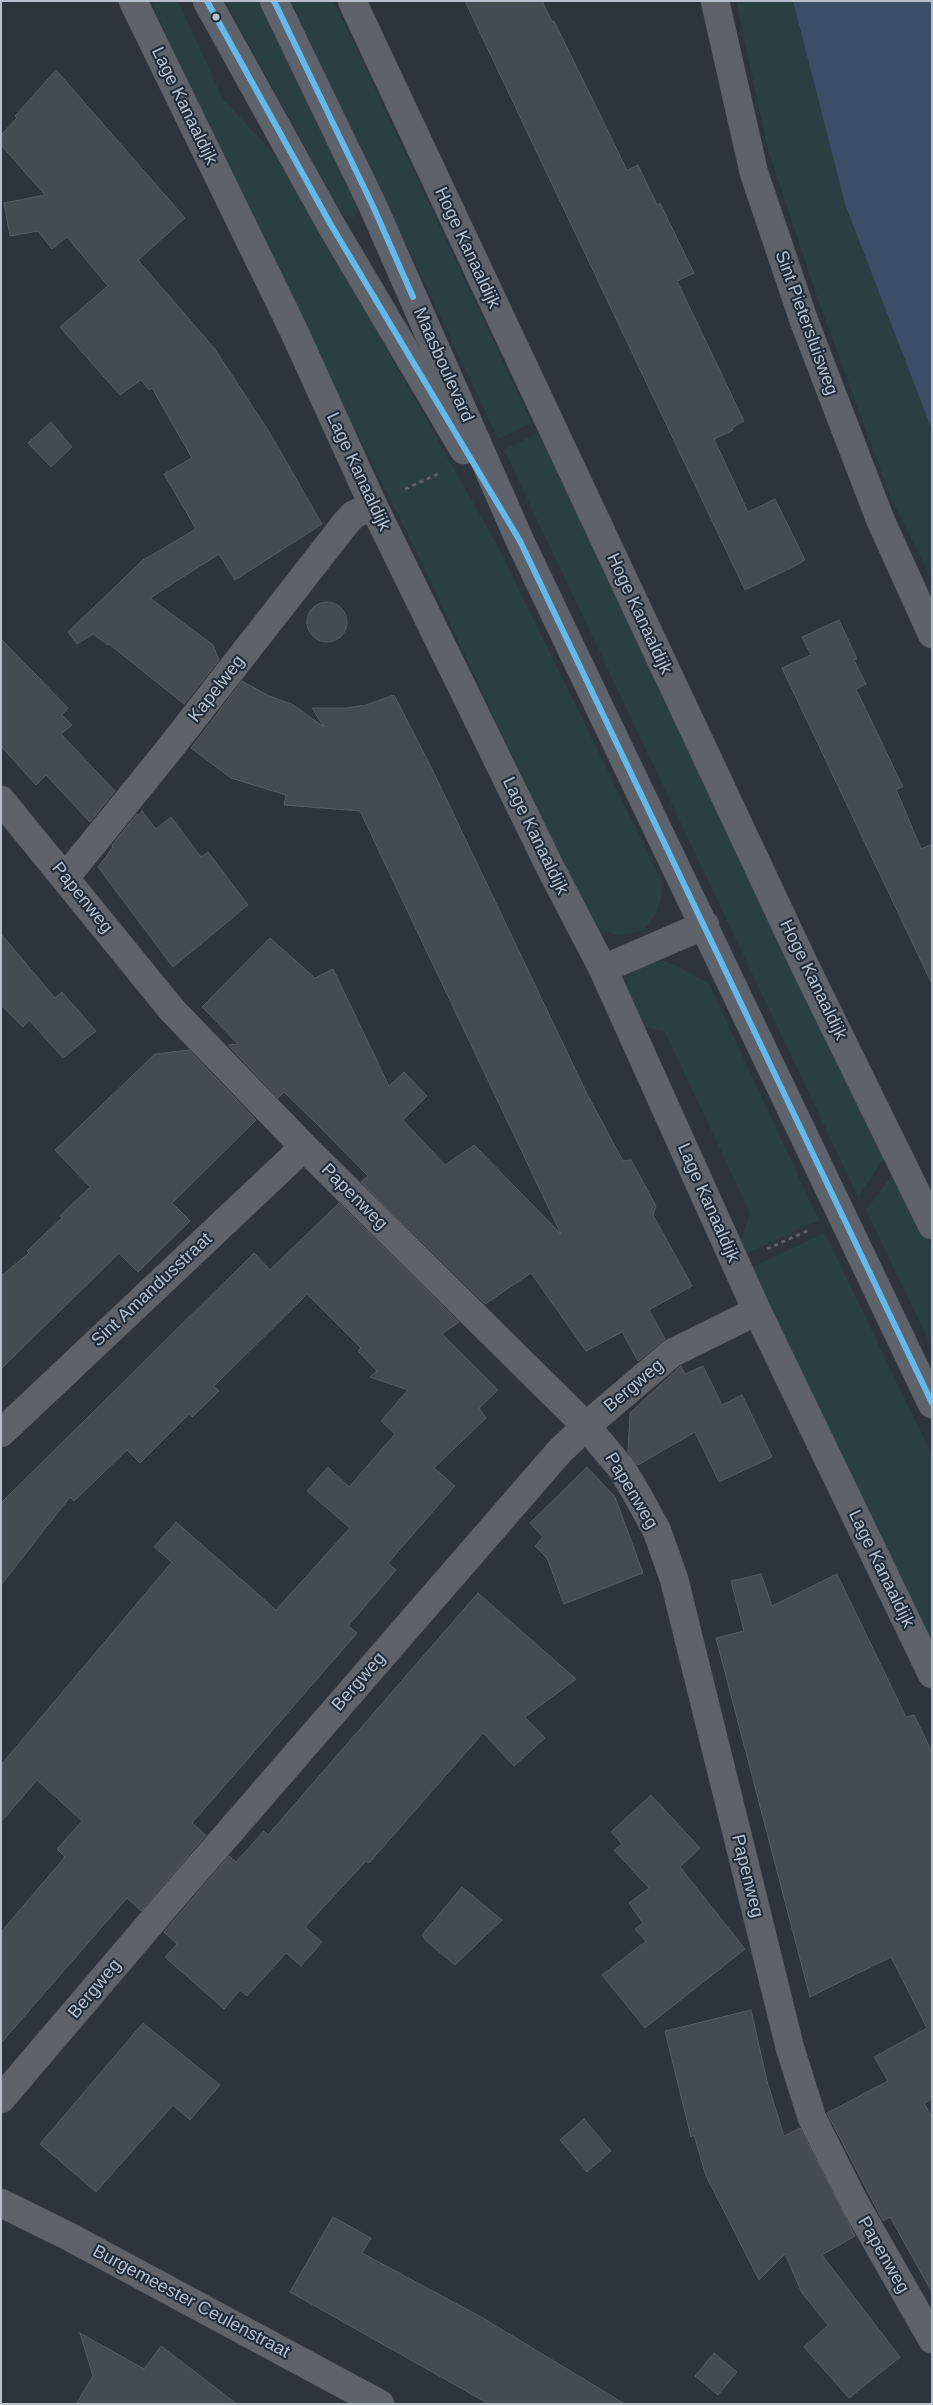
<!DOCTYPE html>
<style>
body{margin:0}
#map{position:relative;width:933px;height:2405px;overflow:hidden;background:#2d343d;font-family:Helvetica,sans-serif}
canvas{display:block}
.frame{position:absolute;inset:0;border:2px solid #b8c0cd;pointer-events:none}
</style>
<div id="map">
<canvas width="933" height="2405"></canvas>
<div class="frame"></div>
</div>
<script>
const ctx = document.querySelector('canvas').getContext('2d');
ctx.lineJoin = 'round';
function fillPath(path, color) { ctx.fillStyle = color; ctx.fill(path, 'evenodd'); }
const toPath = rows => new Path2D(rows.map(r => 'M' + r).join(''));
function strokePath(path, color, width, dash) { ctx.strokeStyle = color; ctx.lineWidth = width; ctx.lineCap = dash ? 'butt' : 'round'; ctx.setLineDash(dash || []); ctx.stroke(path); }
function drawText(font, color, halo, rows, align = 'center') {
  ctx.font = font + ' Helvetica,sans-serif'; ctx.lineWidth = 4; ctx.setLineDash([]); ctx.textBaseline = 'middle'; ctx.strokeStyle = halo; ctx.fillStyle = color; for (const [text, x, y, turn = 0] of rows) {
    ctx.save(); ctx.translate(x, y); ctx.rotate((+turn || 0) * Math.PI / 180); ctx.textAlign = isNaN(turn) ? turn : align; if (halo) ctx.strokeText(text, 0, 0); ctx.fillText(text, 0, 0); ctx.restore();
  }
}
const green = toPath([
 [151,1,178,1,223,99,279,159,496,543,662,881,661,899,657,911,650,923,642,931,619,935,605,931,594,925,587,915,417,553,240,198],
 [225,1,262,1,362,209,354,217,343,216],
 [291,1,334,1,532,423,498,439],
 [736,1,793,1,845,204,932,430,932,580,890,496,819,302,768,150],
 [538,433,885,1157,858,1197,504,450],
 [649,961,663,961,678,966,709,984,819,1220,743,1255,739,1246,750,1213,665,1032,638,1025,626,991,629,978,638,966],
 [895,1171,932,1248,932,1348,866,1210],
 [825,1233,932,1455,932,1644,750,1268]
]);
const water = toPath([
 [793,1,932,1,932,430,845,204]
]);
const building = toPath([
 [465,1,542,1,552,22,554,21,627,170,638,165,657,205,660,203,694,273,677,281,744,421,732,428,733,430,714,439,748,512,775,499,805,560,793,567,745,590,465,1],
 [56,70,185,218,138,260,214,348,268,430,322,524,235,580,219,554,150,598,213,645,219,660,184,704,109,644,108,645,93,634,77,644,68,632,143,560,196,529,164,474,192,458,152,388,149,390,141,380,120,395,60,327,108,286,67,237,52,249,38,231,10,236,4,203,45,195,1,145,1,135,17,118,15,116,56,70],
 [51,422,72,447,51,467,28,443,51,422],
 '307 622a20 20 0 1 1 40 0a20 20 0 1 1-40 0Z',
 [839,620,857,659,854,660,866,684,856,689,903,787,896,789,921,849,932,844,932,984,782,668,811,655,802,637,839,620],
 [1,639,68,708,62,715,72,725,61,734,115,791,90,822,46,775,36,785,1,746,1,639],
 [242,681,269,696,292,704,324,727,312,708,346,708,366,705,394,695,432,769,587,1094,623,1161,631,1160,656,1206,653,1215,692,1286,649,1310,665,1339,638,1361,622,1332,586,1351,531,1273,485,1304,361,1182,368,1176,318,1125,284,1092,278,1098,228,1045,238,1044,202,1007,270,938,315,978,333,969,389,1086,404,1072,427,1096,403,1120,445,1165,474,1145,561,1234,360,811,284,805,286,795,231,778,191,748,242,681],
 [142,811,156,829,171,817,201,857,208,852,248,905,173,967,98,867,113,847,112,845,137,814,138,816,142,811],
 [1,934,55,998,62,992,96,1031,63,1058,29,1020,23,1027,1,1005,1,934],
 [189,1050,256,1120,172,1203,190,1221,138,1272,119,1253,1,1369,1,1276,29,1253,27,1251,62,1218,60,1216,90,1187,55,1150,155,1054,189,1050],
 [339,1203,459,1322,442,1334,498,1390,479,1408,486,1418,434,1468,455,1486,388,1563,396,1570,348,1626,357,1633,192,1823,206,1835,141,1911,127,1898,1,2043,1,1932,65,1857,57,1849,82,1821,37,1780,1,1822,1,1765,172,1562,154,1547,176,1522,276,1610,350,1528,307,1491,328,1467,349,1487,395,1434,381,1421,408,1390,370,1377,377,1371,358,1351,361,1348,307,1294,214,1386,219,1391,192,1417,189,1414,140,1463,127,1450,74,1501,70,1497,1,1585,1,1503,254,1253,270,1270,339,1203],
 [681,1366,685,1374,703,1366,722,1405,742,1395,772,1457,719,1482,695,1432,638,1465,628,1452,630,1413,681,1366],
 [587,1467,615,1497,643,1573,564,1604,547,1558,535,1546,543,1537,530,1523,587,1467],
 [761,1574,772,1606,837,1574,906,1717,914,1715,932,1752,932,2099,924,2103,932,2118,932,2292,890,2217,883,2221,827,2113,888,2081,874,2057,927,2028,891,1957,810,1997,716,1638,744,1631,731,1581,761,1574],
 [478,1593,576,1679,525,1717,545,1738,514,1766,483,1733,369,1863,366,1861,305,1927,322,1942,301,1966,286,1953,247,1996,240,1990,224,2009,165,1957,177,1944,164,1932,229,1856,236,1862,264,1831,268,1835,478,1593],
 [651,1795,700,1848,680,1867,745,1949,645,2028,602,1975,646,1941,635,1929,643,1923,629,1903,649,1888,614,1850,622,1844,611,1832,651,1795],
 [462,1887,502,1920,455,1965,426,1941,422,1935,462,1887],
 [751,2010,767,2081,784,2136,800,2128,855,2236,822,2255,900,2357,849,2398,804,2347,828,2325,802,2293,785,2254,759,2280,706,2176,694,2135,691,2137,665,2031,751,2010],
 [143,2023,220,2085,190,2120,173,2105,96,2192,40,2144,143,2023],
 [584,2119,611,2151,587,2172,560,2140,584,2119],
 [333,2217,371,2238,362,2253,483,2318,625,2404,489,2404,290,2292,333,2217],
 [80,2333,144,2369,161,2346,237,2404,76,2404,93,2376,80,2333],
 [714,2353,737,2372,718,2395,695,2376,714,2353]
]);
const path = toPath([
 [405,489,440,473],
 [767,1249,809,1230]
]);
const minor = toPath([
 [133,1,293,329,373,505,550,867,603,969,757,1311,932,1674],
 [352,1,802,960,932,1225],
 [715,1,754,173,804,321,880,519,932,634],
 [1,800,172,1010,304,1147,586,1426,622,1469,638,1496,657,1531,674,1579,790,2048,812,2118,854,2202,932,2339],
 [65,878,167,752,345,524,353,515,373,505],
 [603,969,705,925],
 [1,1433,304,1147],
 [1,2099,167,1904,559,1452,586,1426,672,1353,757,1311],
 [1,2203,68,2236,380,2404]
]);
const tertiary = toPath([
 [207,1,331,225,464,450],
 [274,1,372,204,520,541,932,1404]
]);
const bus1 = toPath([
 [207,1,331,225,520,541,932,1403],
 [274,1,372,204,413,297]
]);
const markers = [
 [216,17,4.5,"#b8c0cd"]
];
const streetNames = [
 ["Lage Kanaaldijk",184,106,64],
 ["Hoge Kanaaldijk",467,248,65],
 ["Sint Pietersluisweg",806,323,70],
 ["Maasboulevard",443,365,66],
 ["Lage Kanaaldijk",358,472,65],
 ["Hoge Kanaaldijk",639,614,65],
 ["Kapelweg",217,689,-52],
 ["Lage Kanaaldijk",535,836,64],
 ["Papenweg",82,898,51],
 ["Hoge Kanaaldijk",813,980,64],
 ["Papenweg",354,1197,45],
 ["Lage Kanaaldijk",708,1203,66],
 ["Sint Amandusstraat",152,1290,-43],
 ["Bergweg",634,1386,-40],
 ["Papenweg",631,1491,59],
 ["Lage Kanaaldijk",881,1569,64],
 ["Bergweg",359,1682,-49],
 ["Papenweg",747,1876,76],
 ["Bergweg",95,1989,-50],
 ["Papenweg",883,2255,60],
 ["Burgemeester Ceulenstraat",191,2302,28]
];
fillPath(green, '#293f43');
fillPath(water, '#3b4e68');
fillPath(building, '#454b53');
strokePath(building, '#555b64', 1);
strokePath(minor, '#4b5057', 29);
strokePath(tertiary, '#4b5057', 29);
strokePath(path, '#5b6167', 3, [4, 4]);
strokePath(minor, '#5e626a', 28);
strokePath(tertiary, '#5e626a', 28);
strokePath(bus1, '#63b9e9', 6);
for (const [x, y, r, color] of markers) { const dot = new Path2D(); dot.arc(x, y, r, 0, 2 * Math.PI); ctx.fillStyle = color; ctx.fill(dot); strokePath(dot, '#1f2a38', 2); }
drawText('18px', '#b8c0cd', '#1f2a38', streetNames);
</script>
